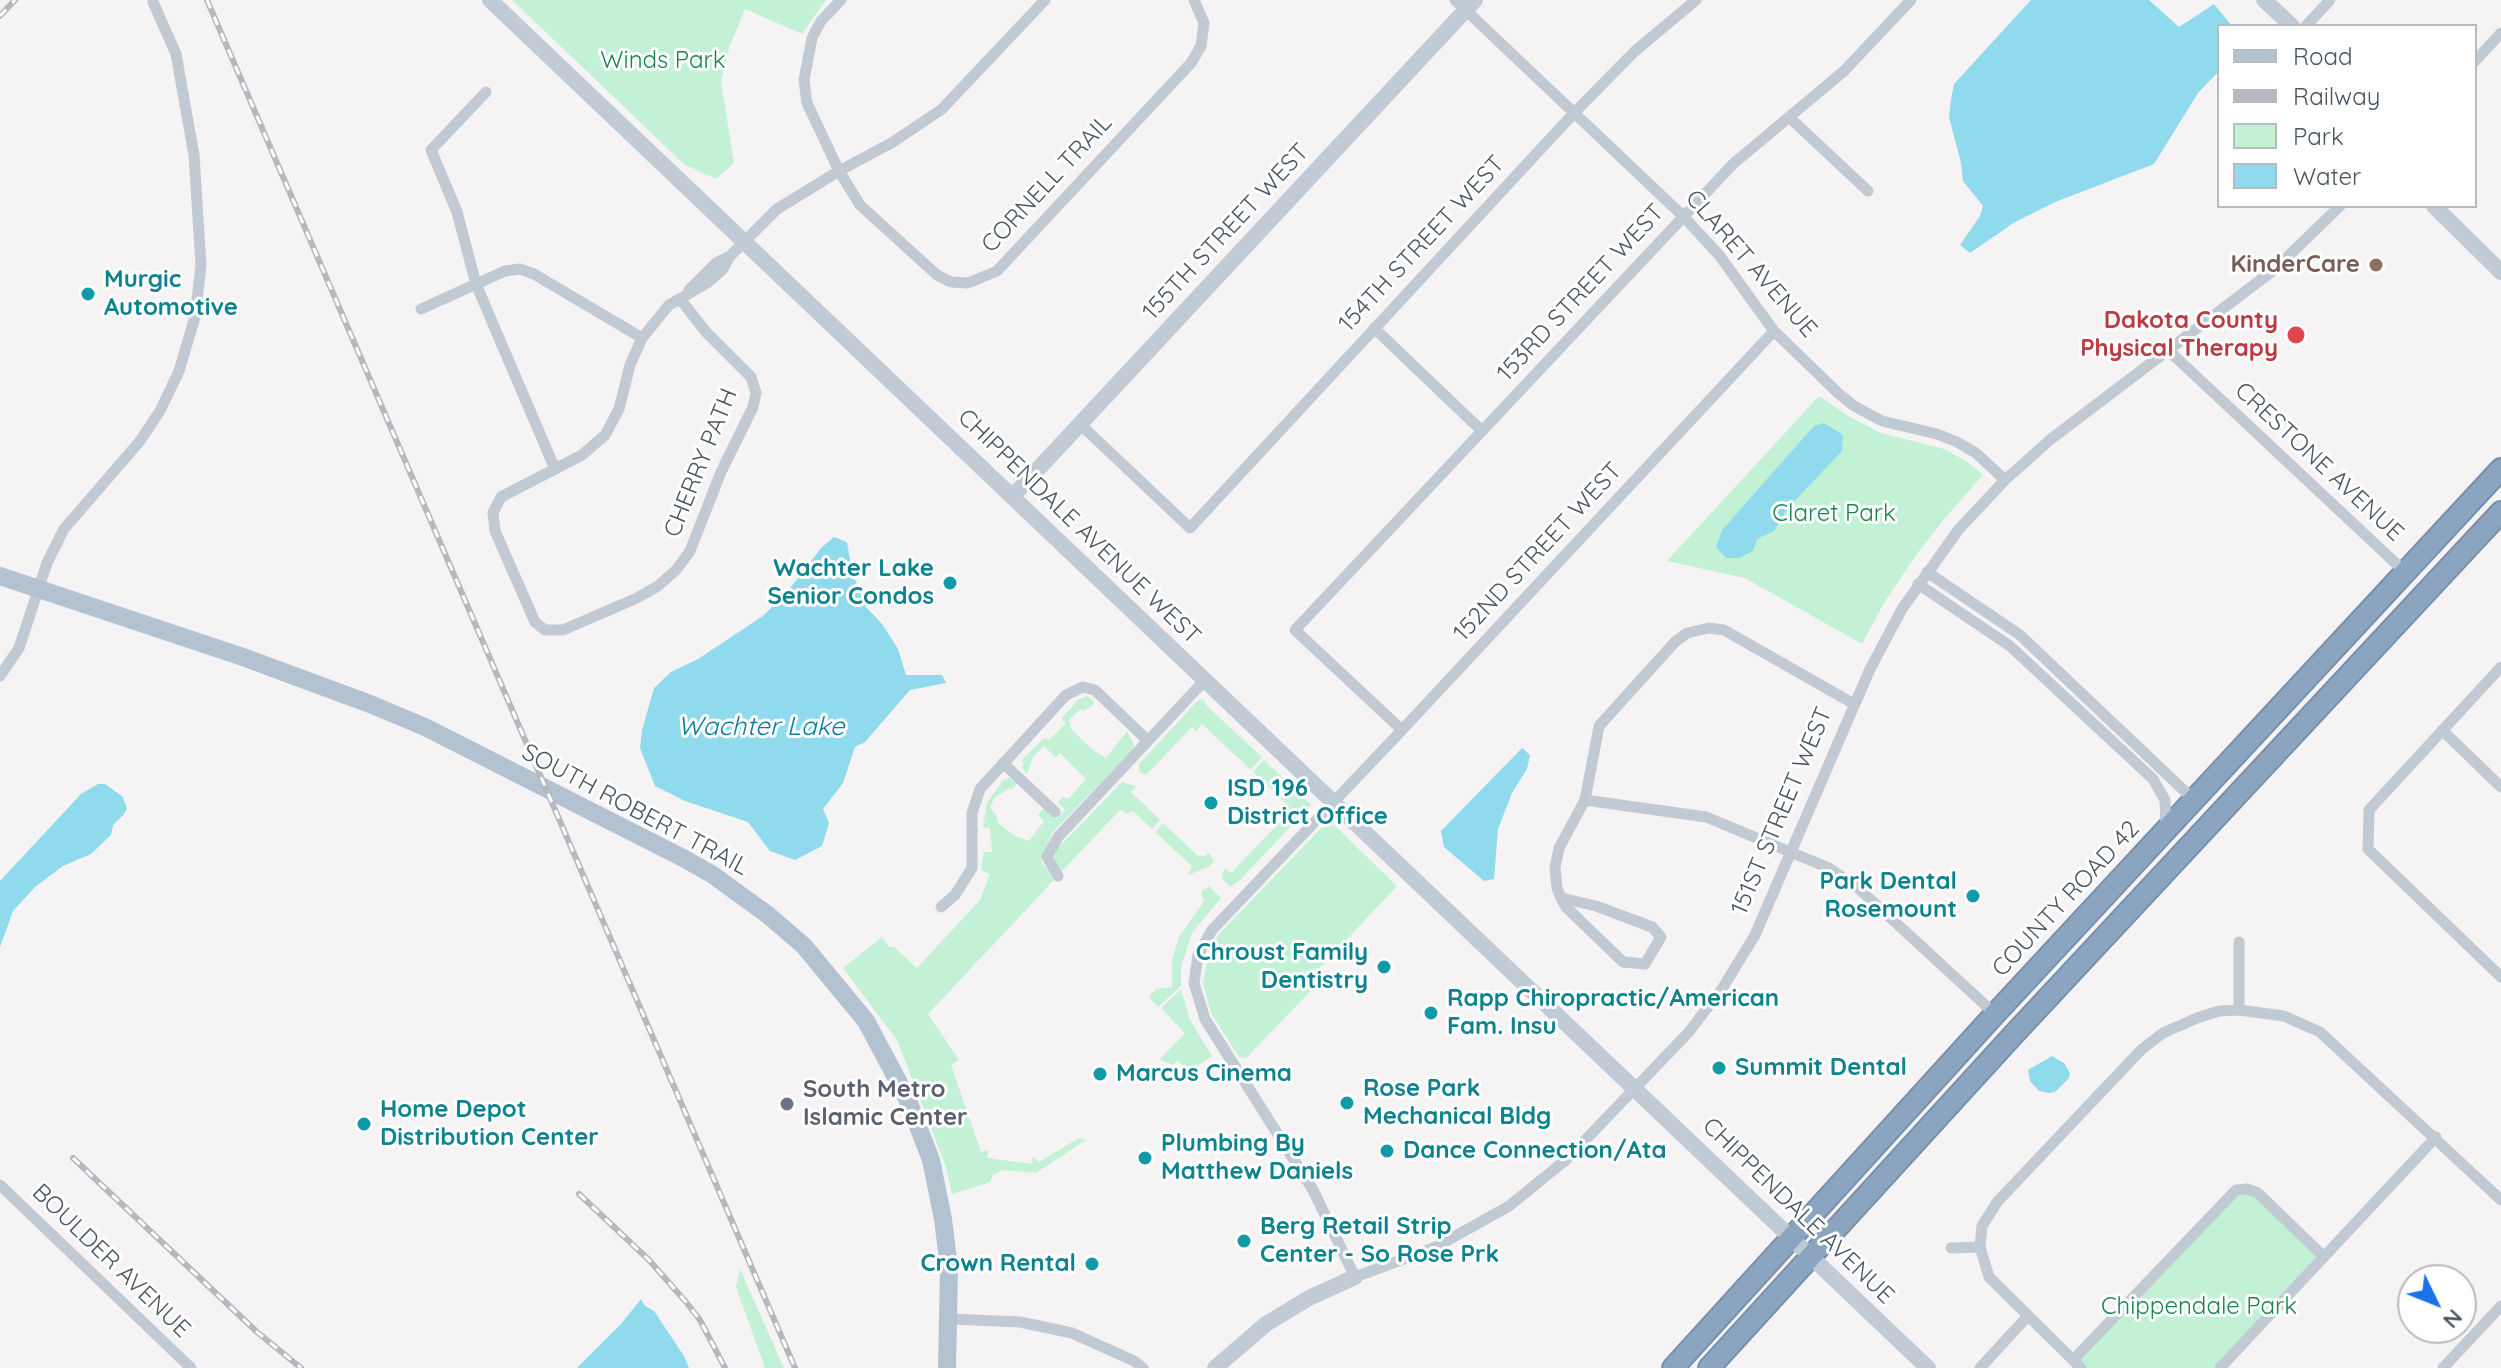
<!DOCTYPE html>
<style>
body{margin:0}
#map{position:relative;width:2501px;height:1368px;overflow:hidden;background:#f5f3f3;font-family:Quicksand,sans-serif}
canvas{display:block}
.legend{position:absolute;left:2217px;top:24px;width:260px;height:184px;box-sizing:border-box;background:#fff;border:2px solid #b7bbc0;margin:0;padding:10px 14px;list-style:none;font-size:24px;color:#4a5661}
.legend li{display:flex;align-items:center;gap:16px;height:40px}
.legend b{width:40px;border:2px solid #b7bbc0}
.north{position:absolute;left:2397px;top:1264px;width:80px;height:80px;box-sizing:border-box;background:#fff;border:2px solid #b7bbc0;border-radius:50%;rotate:133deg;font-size:22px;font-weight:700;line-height:32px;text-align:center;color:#4a5661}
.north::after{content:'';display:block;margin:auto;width:28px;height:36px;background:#1a73e8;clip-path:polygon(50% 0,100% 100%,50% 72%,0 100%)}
</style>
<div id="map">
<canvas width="2501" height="1368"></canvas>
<ul class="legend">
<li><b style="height:10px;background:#b3c2d1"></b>Road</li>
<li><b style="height:10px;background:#b5b8bd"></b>Railway</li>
<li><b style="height:22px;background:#c3f1d5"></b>Park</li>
<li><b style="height:22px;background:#90daee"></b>Water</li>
</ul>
<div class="north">N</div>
</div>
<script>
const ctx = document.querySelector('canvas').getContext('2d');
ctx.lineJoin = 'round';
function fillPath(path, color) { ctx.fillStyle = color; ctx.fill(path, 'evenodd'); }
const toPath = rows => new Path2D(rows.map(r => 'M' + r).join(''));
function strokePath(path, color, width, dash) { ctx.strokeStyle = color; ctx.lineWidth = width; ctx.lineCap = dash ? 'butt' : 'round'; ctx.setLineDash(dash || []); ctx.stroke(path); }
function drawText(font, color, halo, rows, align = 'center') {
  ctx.font = font + ' Quicksand,sans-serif'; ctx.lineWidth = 6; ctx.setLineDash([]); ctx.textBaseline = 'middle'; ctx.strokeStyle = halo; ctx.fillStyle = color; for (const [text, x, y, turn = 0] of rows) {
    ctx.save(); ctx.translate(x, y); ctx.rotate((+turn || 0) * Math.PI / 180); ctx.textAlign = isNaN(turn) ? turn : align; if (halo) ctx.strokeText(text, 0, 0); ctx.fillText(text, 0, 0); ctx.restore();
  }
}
const green = toPath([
 [512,0,826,0,802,34,745,9,729,48,721,82,734,163,716,179,684,164],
 [1819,396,1850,417,1881,433,1944,449,1966,461,1983,475,1945,518,1916,555,1884,603,1862,644,1745,578,1667,561],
 [1087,696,1094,702,1092,706,1083,711,1080,709,1069,720,1071,729,1093,750,1106,758,1127,731,1135,747,1052,833,1041,861,1054,880,928,1014,959,1060,951,1065,981,1152,988,1150,987,1158,1032,1164,1033,1157,1039,1162,1079,1138,1086,1140,1036,1173,1003,1170,993,1175,990,1182,952,1194,946,1167,897,1040,843,968,882,937,889,947,894,947,917,968,980,900,990,874,981,870,984,852,992,852,990,828,983,827,987,803,1003,780,1010,778,1017,783,1012,790,1010,788,994,798,990,808,996,815,998,823,1015,836,1029,841,1044,821,1038,815,1044,808,1056,819,1065,810,1058,802,1063,797,1068,799,1086,779,1060,753,1055,757,1044,746,1033,757,1027,774,1021,766,1024,765,1022,760,1044,738,1049,740,1066,723,1061,719,1079,699],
 [1203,699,1208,707,1262,757,1251,770,1202,724,1196,731,1192,727,1148,773,1144,775,1139,771,1139,764,1198,700],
 [1264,760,1311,805,1239,881,1230,887,1222,878,1223,871,1226,868,1231,873,1285,817,1280,811,1286,803,1253,772],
 [1122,782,1136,786,1131,792,1160,820,1152,829,1133,811,1127,814,1120,810,1062,871,1054,862,1055,851],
 [1329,820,1397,886,1320,968,1324,972,1330,971,1246,1058,1239,1057,1211,1013,1203,984,1209,949,1219,934],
 [1163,823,1197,855,1205,856,1209,853,1214,861,1210,866,1188,875,1192,866,1155,832],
 [1209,886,1221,898,1192,933,1181,967,1181,986,1158,1007,1149,997,1156,989,1172,987,1172,960,1179,937,1204,901,1201,892],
 [1181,989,1190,1020,1212,1056,1181,1077,1179,1075,1186,1069,1178,1061,1173,1065,1160,1059,1185,1033,1161,1008],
 [2246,1187,2325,1255,2219,1368,2082,1368,2073,1360],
 [740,1269,784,1368,765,1368,736,1287]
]);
const water = toPath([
 [2031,0,2149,0,2179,27,2214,4,2232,26,2219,26,2219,71,2198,93,2154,164,2055,202,2015,222,1970,253,1960,245,1980,216,1983,206,1963,181,1961,163,1949,117,1951,100,1954,84],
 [1824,423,1843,435,1842,451,1788,508,1774,531,1757,539,1753,551,1739,558,1726,558,1716,547,1722,530,1814,426],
 [834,537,847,542,852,572,866,607,882,624,898,649,906,675,942,675,946,683,910,690,865,742,855,747,843,783,823,809,829,823,822,846,795,860,770,851,748,822,685,801,655,786,640,748,642,730,654,688,671,672,698,659,763,616,787,592,822,547],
 [1522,748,1530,755,1527,769,1512,793,1498,829,1494,879,1484,881,1444,847,1441,831],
 [98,784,105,784,123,797,127,809,124,814,113,825,111,835,91,854,63,866,35,887,13,911,0,947,0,881,81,794],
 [2052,1056,2064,1063,2070,1073,2069,1078,2055,1092,2049,1093,2039,1091,2030,1081,2028,1070],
 [641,1299,645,1306,654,1311,684,1356,689,1368,577,1368,621,1324]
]);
const street = toPath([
 [841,0,821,21,812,38,804,80,807,103,839,171,860,205,937,275,951,282,968,283,997,271,1191,63,1201,46,1204,23,1194,0],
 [1455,0,1683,216,1719,255,1774,331,1838,393,1854,406,1882,421,1937,434,1957,442,1976,453,2005,480],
 [2306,26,2330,0],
 [2475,61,2501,33],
 [486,92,431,150,457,212,476,284,555,469],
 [1789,117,1868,191],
 [689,290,716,263,730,256],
 [680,299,706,332,751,377,756,393,753,407,721,472,690,551,676,570,658,586,637,598,563,630,545,630,535,622,495,531,493,513,501,497,582,455,605,435,619,409,630,365,642,338,669,305,707,283,723,269,730,256,777,209,839,171,893,142,942,109,1045,0],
 [421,309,505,271,520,269,534,274,642,338],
 [1374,328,1482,431],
 [1774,331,1402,730,1212,930,1198,955,1194,983,1205,1019,1313,1190,1355,1277,1436,1247,1509,1206,1567,1159,1688,1033,1722,989,1755,935,1870,669,1902,609,1959,529,2005,480,2051,439,2275,269,2340,206],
 [2168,350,2405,572],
 [1080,424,1190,528,1574,113,1634,52,1696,0],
 [1927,572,2020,635,2193,799],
 [1918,584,2010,646,2153,779,2165,800,2166,828],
 [2501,667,2369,810,2368,849,2501,977],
 [0,676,19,648,47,563,64,529,140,441,160,411,179,371,195,317,201,265,194,155,176,54,153,2],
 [1402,730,1295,630,1733,164,1844,71,1911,0],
 [2442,730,2501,787],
 [1003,763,1055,812],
 [1585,800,1706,817,1829,868,1858,888,1995,1014],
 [1058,876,1047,857,1058,837,1205,680],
 [1561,898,1596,906,1652,927,1661,937,1645,964,1623,962,1566,907,1561,898,1557,888,1555,868,1559,848,1585,800,1599,726,1675,642,1687,633,1709,628,1724,630,1854,704],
 [941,907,955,895,972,868,972,813,980,789,1066,695,1083,687,1095,690,1148,741],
 [2239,1010,2239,942],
 [0,1185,191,1368],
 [1951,1248,1980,1247],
 [950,1319,1020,1322,1072,1333,1134,1361,1143,1368],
 [2073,1360,2236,1190,2247,1189,2258,1193,2324,1257],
 [1980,1368,2027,1317],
 [2081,1368,1989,1277,1980,1247,1982,1226,1998,1201,2142,1049,2163,1033,2197,1018,2219,1011,2239,1010,2284,1016,2320,1032,2501,1200],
 [2220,1368,2436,1137],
 [2443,1368,2501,1306]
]);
const secondary = toPath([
 [490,0,1928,1368],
 [2264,0,2292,26],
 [2434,206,2501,272],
 [1012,497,1475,0],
 [1215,1368,1266,1324,1309,1298,1355,1277]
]);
const primary = toPath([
 [0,576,243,657,370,704,425,727,683,858,713,875,768,915,804,946,866,1021,907,1098,931,1160,943,1219,949,1268,947,1368]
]);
const highway = toPath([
 [1673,1368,1995,1014,2501,469],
 [1709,1368,2015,1033,2501,512]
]);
const rail = toPath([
 [207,0,795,1368],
 [0,16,15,0],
 [73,1158,257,1332,301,1368],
 [579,1194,649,1260,686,1302,700,1320,725,1368]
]);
const markers = [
 [2376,265,8,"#8d6e63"],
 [88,294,8,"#0f9aa8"],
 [2296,335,10,"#e0444e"],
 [950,583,8,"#0f9aa8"],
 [1211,803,8,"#0f9aa8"],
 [1973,896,8,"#0f9aa8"],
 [1384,967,8,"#0f9aa8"],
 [1431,1013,8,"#0f9aa8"],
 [1719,1068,8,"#0f9aa8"],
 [1100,1074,8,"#0f9aa8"],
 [1347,1103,8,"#0f9aa8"],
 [787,1104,8,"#6b7280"],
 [364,1124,8,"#0f9aa8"],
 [1387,1151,8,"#0f9aa8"],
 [1145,1158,8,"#0f9aa8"],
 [1244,1241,8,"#0f9aa8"],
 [1092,1264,8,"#0f9aa8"]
];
const parkNames = [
 ["Winds Park",663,61],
 ["Claret Park",1834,514],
 ["Chippendale Park",2199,1307]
];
const streetNames = [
 ["CORNELL TRAIL",1047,184,-47],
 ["155TH STREET WEST",1226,232,-47],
 ["154TH STREET WEST",1422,244,-47],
 ["CLARET AVENUE",1751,264,49],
 ["153RD STREET WEST",1581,293,-47],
 ["CRESTONE AVENUE",2319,462,43],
 ["CHERRY PATH",701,463,-68],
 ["CHIPPENDALE AVENUE WEST",1079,527,44],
 ["152ND STREET WEST",1538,552,-47],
 ["SOUTH ROBERT TRAIL",635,810,28],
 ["151ST STREET WEST",1782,811,-67],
 ["COUNTY ROAD 42",2066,899,-47],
 ["CHIPPENDALE AVENUE",1798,1211,44],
 ["BOULDER AVENUE",111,1261,44]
];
const educationNames = [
 ["KinderCare",2360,265]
];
const cultureNames = [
 ["Murgic",104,280],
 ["Automotive",104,308],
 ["Wachter Lake",934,569,"right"],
 ["Senior Condos",934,597,"right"],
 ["ISD 196",1227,789],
 ["District Office",1227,817],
 ["Park Dental",1957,882,"right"],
 ["Rosemount",1957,910,"right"],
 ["Chroust Family",1368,953,"right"],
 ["Dentistry",1368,981,"right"],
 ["Rapp Chiropractic/American",1447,999],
 ["Fam. Insu",1447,1027],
 ["Summit Dental",1735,1068],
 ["Marcus Cinema",1116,1074],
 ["Rose Park",1363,1089],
 ["Mechanical Bldg",1363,1117],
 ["Home Depot",380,1110],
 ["Distribution Center",380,1138],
 ["Plumbing By",1161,1144],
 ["Matthew Daniels",1161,1172],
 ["Dance Connection/Ata",1403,1151],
 ["Berg Retail Strip",1260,1227],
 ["Center - So Rose Prk",1260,1255],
 ["Crown Rental",1076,1264,"right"]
];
const healthNames = [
 ["Dakota County",2278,321],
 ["Physical Therapy",2278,349]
];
const worshipNames = [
 ["South Metro",803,1090],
 ["Islamic Center",803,1118]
];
const waterNames = [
 ["Wachter Lake",761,727]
];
fillPath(green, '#c3f1d5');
fillPath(water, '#90daee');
strokePath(highway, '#7690ad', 24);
strokePath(street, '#c1cad2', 11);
strokePath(secondary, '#c1cbd6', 16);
strokePath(primary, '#b3c2d1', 18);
strokePath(highway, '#8ba5c1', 20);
strokePath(rail, '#b5b8bd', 6);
strokePath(rail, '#fff', 3, [9]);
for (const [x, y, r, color] of markers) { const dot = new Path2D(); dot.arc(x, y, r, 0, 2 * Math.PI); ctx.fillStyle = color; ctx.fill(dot); strokePath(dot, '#fff', 3); }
drawText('24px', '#17864f', '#fff', parkNames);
drawText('24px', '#4a5661', '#fff', streetNames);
drawText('bold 24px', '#785e54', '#fff', educationNames, 'right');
drawText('bold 24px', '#0d838f', '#fff', cultureNames, 'left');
drawText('bold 24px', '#be3a42', '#fff', healthNames, 'right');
drawText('bold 24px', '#5b616d', '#fff', worshipNames, 'left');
drawText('italic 26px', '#0c7c9b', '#fff', waterNames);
</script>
